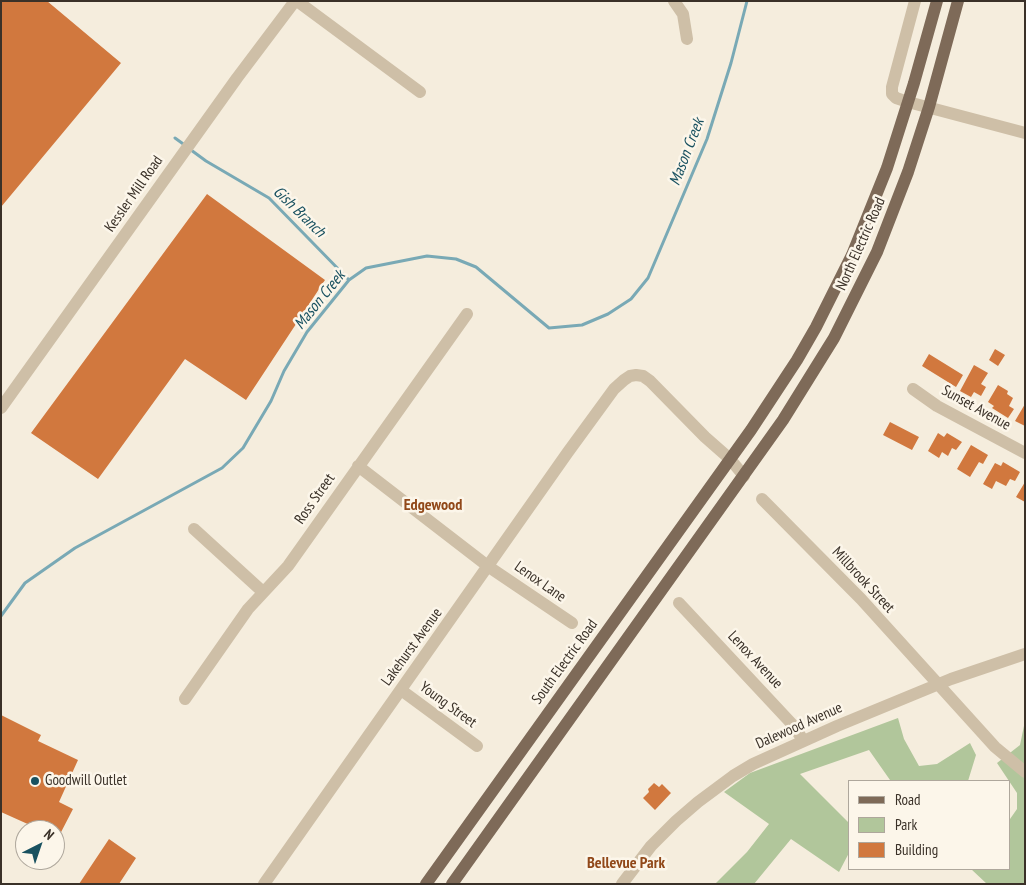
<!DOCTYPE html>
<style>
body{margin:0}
#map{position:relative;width:1026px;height:885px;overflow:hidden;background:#f5eddd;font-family:"PT Sans Narrow",sans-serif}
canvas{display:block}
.frame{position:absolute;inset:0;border:2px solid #3a3128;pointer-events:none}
.legend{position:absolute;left:848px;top:780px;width:162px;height:90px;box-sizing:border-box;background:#fcf6ea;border:1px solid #aea79c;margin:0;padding:6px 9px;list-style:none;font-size:15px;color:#3a3128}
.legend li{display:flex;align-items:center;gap:10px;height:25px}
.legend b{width:25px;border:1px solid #aea79c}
.north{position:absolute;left:15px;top:820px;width:50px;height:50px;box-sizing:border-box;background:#fcf6ea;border:1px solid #aea79c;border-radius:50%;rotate:41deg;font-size:14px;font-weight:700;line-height:20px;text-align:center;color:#3a3128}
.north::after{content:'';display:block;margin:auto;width:18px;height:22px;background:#195160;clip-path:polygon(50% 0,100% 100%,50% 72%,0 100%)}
</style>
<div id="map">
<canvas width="1026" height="885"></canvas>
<div class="frame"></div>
<ul class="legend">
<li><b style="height:6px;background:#7e6a58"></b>Road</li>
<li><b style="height:14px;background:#b1c69b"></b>Park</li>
<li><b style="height:14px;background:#d1783e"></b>Building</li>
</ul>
<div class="north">N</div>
</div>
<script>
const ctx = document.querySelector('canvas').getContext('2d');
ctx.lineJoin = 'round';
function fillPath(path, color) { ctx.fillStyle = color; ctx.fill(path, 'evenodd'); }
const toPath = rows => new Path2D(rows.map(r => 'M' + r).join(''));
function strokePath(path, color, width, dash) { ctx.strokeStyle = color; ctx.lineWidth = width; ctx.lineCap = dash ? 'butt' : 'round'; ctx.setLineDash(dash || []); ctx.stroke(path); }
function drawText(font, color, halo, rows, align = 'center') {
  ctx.font = font + ' "PT Sans Narrow",sans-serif'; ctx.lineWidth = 5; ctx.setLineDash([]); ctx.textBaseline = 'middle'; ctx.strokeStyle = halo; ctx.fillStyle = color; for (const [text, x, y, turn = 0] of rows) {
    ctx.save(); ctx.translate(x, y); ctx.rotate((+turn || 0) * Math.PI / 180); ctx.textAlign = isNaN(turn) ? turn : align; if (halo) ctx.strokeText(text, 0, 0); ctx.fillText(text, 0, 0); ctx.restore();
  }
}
const green = toPath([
 [898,718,904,739,919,766,937,764,970,743,976,755,968,781,888,781,890,780,869,750,800,774,850,824,850,851,839,872,791,839,754,884,715,884,747,852,769,824,724,792,750,773],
 [1025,721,1025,884,987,884,971,869,1010,869,1010,819,1017,809,1017,793,997,763,1020,745]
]);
const stream = toPath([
 [175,138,186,146],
 [191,150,206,161,269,198,349,280],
 [1,616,25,583,75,548,222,468,243,448,271,401,284,371,307,332,349,280,366,268,427,256,456,259,476,267,549,328,582,325,608,314,631,299,648,278,707,139,731,63,747,1]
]);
const building = toPath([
 [1,1,47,1,121,63,1,207],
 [207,194,325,280,246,400,185,359,98,479,31,433],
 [995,349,1005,355,998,366,989,360],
 [929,354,963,375,956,387,922,366],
 [974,365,988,373,981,384,986,387,981,396,974,392,971,397,960,391],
 [998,385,1008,391,1007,394,1013,398,1009,406,1014,409,1008,418,992,408,994,406,988,402],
 [1025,404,1025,426,1015,421],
 [890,422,919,437,912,450,883,435],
 [938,433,944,437,947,433,962,442,956,450,952,448,948,456,942,452,939,458,928,451],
 [971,445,988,455,983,464,979,462,970,477,957,469],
 [1003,462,1020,472,1015,481,1010,479,1006,486,996,481,992,489,983,484,995,463,1001,466],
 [1025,482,1025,502,1016,497],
 [1,715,41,735,38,741,78,760,59,802,73,809,58,838,55,836,55,830,41,830,1,812],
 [654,783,659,787,662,784,671,793,655,810,643,798,649,792,648,789],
 [109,839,136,858,119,884,79,884]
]);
const minor = toPath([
 [297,1,420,92],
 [674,1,683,14,687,39],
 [915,1,892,87,892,94,896,98,908,102,1025,133],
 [913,389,937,406,1025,453],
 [1,408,237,78,295,1],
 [358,466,489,567,572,623],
 [762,499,861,599,995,747,1025,772],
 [194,529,263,592],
 [679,603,791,723,804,741],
 [401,690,477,746],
 [185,699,248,609,288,566,467,314],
 [264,884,568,452,614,389,624,380,630,376,636,375,643,376,650,381,705,437,730,459,744,476],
 [622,884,651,846,676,821,698,802,733,776,753,764,837,726,951,679,1025,654]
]);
const major = toPath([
 [426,884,751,430,797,360,816,327,852,255,887,168,914,83,937,1],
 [452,884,783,420,834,338,877,252,908,172,929,107,958,1]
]);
const markers = [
 [35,781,5,"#195160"]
];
const streetNames = [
 ["Kessler Mill Road",134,194,-55],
 ["North Electric Road",861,244,-66],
 ["Sunset Avenue",976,408,29],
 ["Ross Street",315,499,-55],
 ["Millbrook Street",863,580,47],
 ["Lenox Lane",540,582,35],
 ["Lakehurst Avenue",412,647,-54],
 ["Lenox Avenue",755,660,47],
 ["South Electric Road",565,662,-54],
 ["Young Street",448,705,36],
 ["Dalewood Avenue",799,726,-24]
];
const poiNames = [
 ["Goodwill Outlet",45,781]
];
const waterNames = [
 ["Mason Creek",687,152,-69],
 ["Gish Branch",299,212,44],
 ["Mason Creek",320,300,-51]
];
const neighbourhoodNames = [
 ["Edgewood",433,505],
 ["Bellevue Park",626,863]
];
fillPath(green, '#b1c69b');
strokePath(stream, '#79a9b5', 3);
fillPath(building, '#d1783e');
strokePath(minor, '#cebfa7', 12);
strokePath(major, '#7e6a58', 12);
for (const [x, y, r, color] of markers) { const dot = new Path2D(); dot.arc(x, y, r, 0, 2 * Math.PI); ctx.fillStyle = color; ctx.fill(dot); strokePath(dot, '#fcf6ea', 2); }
drawText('15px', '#3a3128', '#fcf6ea', streetNames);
drawText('15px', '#3a3128', '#fcf6ea', poiNames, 'left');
drawText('italic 16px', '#195160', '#fcf6ea', waterNames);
drawText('bold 16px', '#914819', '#fcf6ea', neighbourhoodNames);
</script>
